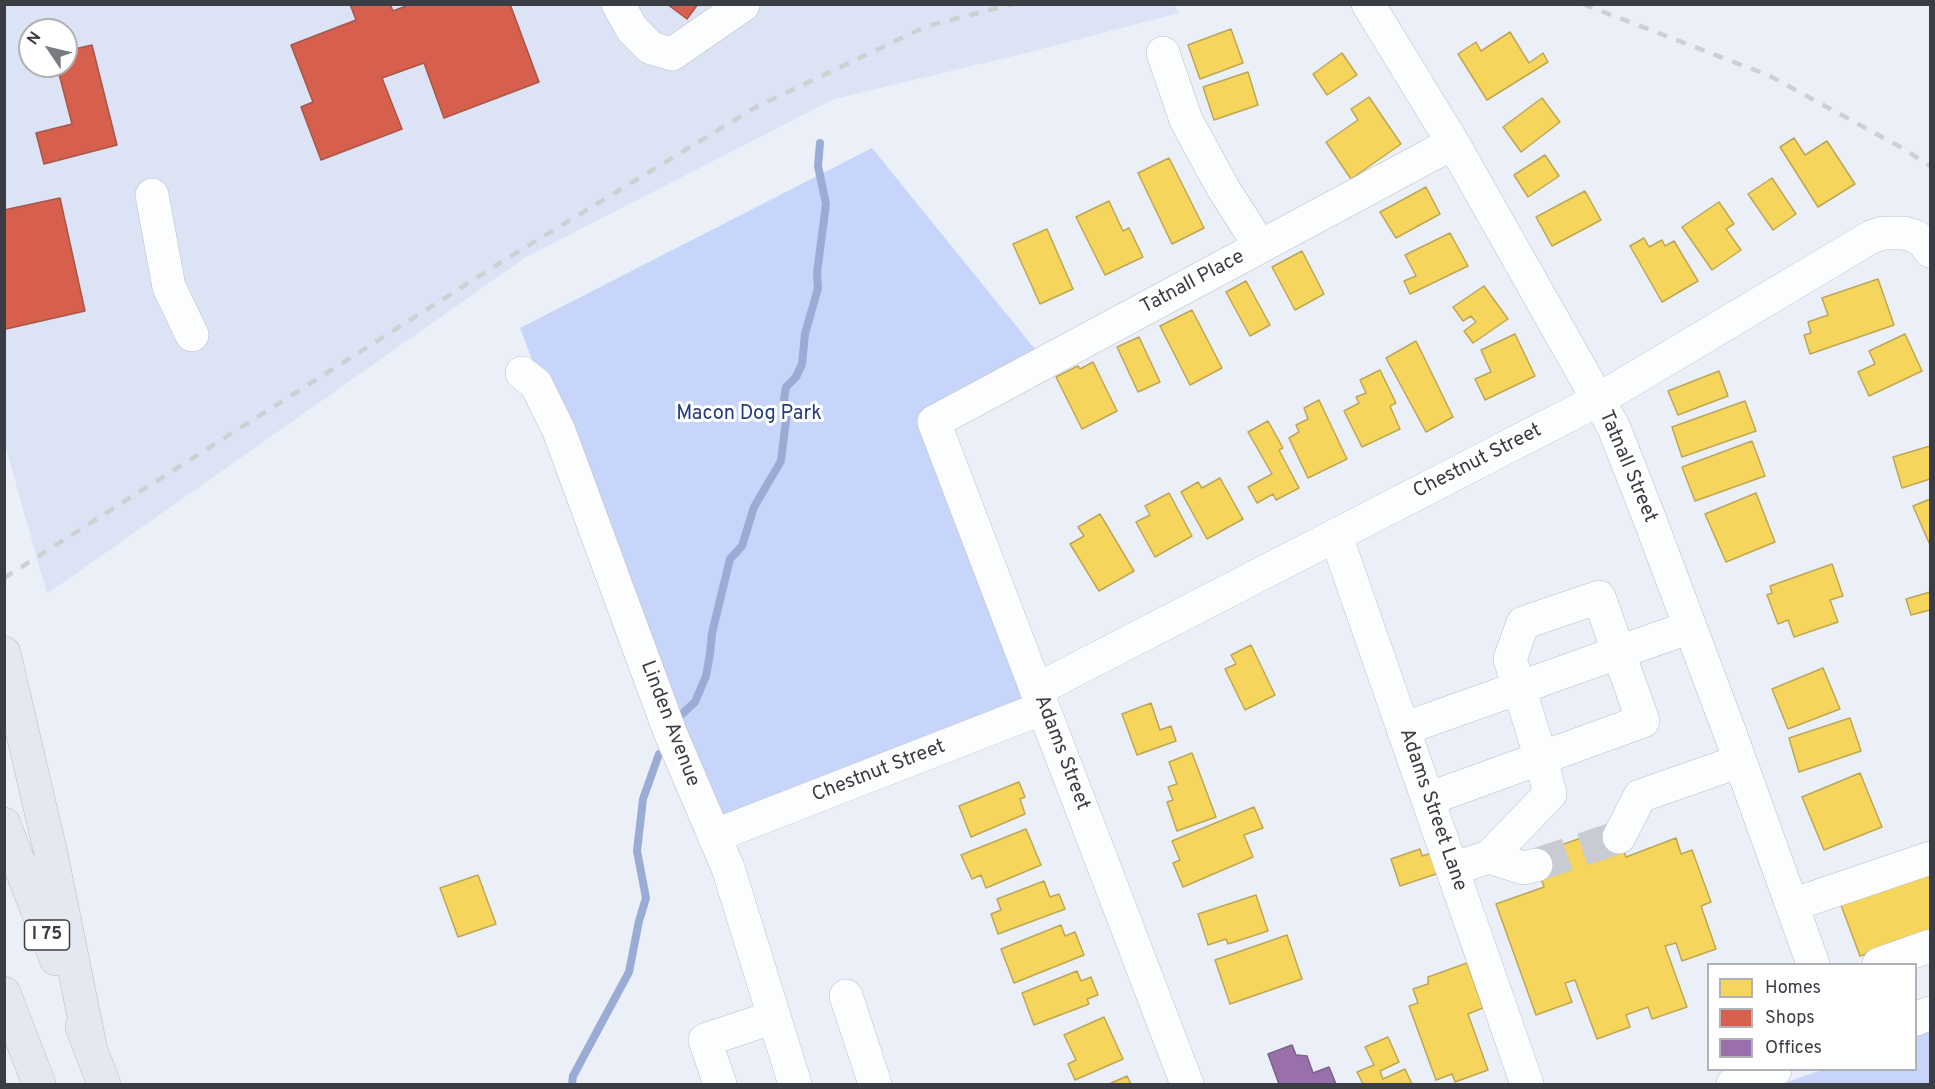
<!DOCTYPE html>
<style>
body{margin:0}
#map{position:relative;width:1935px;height:1089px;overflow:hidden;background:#ebeff8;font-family:Overpass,sans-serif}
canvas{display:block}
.frame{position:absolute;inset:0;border:6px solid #3a3d43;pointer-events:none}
.legend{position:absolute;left:1707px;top:963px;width:210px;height:108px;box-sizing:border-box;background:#fff;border:2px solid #b0b1b4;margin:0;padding:8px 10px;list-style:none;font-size:18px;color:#3a3d43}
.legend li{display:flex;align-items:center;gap:12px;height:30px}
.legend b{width:30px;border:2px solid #b0b1b4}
.north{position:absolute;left:18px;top:18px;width:60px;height:60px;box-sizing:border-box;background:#fff;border:2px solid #b0b1b4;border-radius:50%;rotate:305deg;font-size:16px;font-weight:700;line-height:24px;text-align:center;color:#3a3d43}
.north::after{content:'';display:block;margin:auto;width:21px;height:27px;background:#787b82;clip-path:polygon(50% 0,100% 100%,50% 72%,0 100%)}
</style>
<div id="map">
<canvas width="1935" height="1089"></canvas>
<div class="frame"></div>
<ul class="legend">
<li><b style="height:16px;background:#f6d55c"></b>Homes</li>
<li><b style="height:16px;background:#d6604d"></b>Shops</li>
<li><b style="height:16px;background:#9970ab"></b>Offices</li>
</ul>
<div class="north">N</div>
</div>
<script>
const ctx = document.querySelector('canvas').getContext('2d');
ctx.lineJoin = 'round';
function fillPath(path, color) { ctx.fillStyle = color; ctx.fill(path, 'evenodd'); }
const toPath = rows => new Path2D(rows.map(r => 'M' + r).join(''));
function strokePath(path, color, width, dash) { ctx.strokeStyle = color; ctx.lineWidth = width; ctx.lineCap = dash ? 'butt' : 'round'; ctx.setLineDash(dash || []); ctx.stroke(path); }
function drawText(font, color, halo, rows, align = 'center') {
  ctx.font = font + ' Overpass,sans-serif'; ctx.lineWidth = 6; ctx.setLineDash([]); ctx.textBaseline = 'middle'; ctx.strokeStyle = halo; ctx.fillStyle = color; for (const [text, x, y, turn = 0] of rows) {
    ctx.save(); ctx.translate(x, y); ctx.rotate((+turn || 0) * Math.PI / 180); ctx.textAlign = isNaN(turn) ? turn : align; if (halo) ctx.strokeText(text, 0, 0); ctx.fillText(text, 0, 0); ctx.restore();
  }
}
const built = toPath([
 [1174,4,1179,13,1026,53,834,99,526,257,47,594,5,445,4,5],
 [30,30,66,30,66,66,30,66]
]);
const green = toPath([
 [872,148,1047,364,932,424,1044,708,715,834,520,328],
 [1930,1030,1930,1084,1781,1084,1822,1070,1916,1070,1916,1035]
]);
const homes = toPath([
 [1231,29,1243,63,1200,79,1188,45,1231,29],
 [1510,32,1529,63,1543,53,1548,62,1487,100,1458,54,1476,42,1481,51,1510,32],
 [1342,53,1357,75,1327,95,1313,74,1342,53],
 [1248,72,1258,105,1214,120,1203,87,1248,72],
 [1369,97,1401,144,1351,179,1326,142,1358,120,1351,109,1369,97],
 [1542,98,1560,122,1521,152,1503,127,1542,98],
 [1794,138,1805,155,1827,141,1855,184,1818,207,1780,147,1794,138],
 [1545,155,1559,176,1528,197,1514,175,1545,155],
 [1169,158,1204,228,1172,244,1138,173,1169,158],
 [1772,178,1796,214,1773,230,1748,194,1772,178],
 [1426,187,1440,214,1396,238,1380,212,1426,187],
 [1585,191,1601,220,1552,246,1536,217,1585,191],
 [1109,201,1123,231,1129,228,1143,257,1105,275,1076,217,1109,201],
 [1719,202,1734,224,1726,229,1741,250,1712,270,1682,227,1719,202],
 [1047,229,1073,289,1040,304,1013,244,1047,229],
 [1450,233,1468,266,1410,294,1404,281,1416,276,1405,255,1450,233],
 [1644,238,1649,247,1662,240,1665,246,1674,241,1698,281,1662,302,1630,246,1644,238],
 [1302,251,1324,294,1295,310,1272,267,1302,251],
 [1878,279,1894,325,1810,354,1804,335,1811,333,1808,322,1828,315,1822,298,1878,279],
 [1246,281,1270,325,1250,336,1226,292,1246,281],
 [1484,286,1508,319,1473,343,1464,331,1476,322,1471,316,1463,321,1453,307,1484,286],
 [1192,310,1222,368,1190,385,1160,326,1192,310],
 [1515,334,1535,376,1485,400,1475,379,1491,372,1481,350,1515,334],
 [1905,334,1922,371,1869,396,1858,372,1875,364,1869,351,1905,334],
 [1139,337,1160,382,1138,392,1117,347,1139,337],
 [1416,341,1453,417,1426,432,1386,358,1416,341],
 [1093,362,1117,411,1082,429,1056,377,1078,366,1080,369,1093,362],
 [1380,370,1396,403,1390,406,1400,429,1362,447,1344,411,1359,403,1356,397,1366,393,1360,380,1380,370],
 [1719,371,1728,396,1678,415,1668,391,1719,371],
 [1319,400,1347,459,1308,478,1289,438,1299,432,1296,425,1308,419,1304,408,1319,400],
 [1745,401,1756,431,1682,457,1672,427,1745,401],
 [1268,421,1283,448,1279,450,1299,488,1276,500,1273,494,1257,503,1248,487,1272,474,1248,432,1268,421],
 [1752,441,1765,476,1695,501,1682,467,1752,441],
 [1930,446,1930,479,1902,488,1893,457,1930,446],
 [1220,478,1243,519,1207,539,1181,492,1198,482,1202,488,1220,478],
 [1169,493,1192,536,1155,557,1136,522,1150,515,1145,506,1169,493],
 [1756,493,1775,542,1726,562,1705,514,1756,493],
 [1930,499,1930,545,1913,506,1930,499],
 [1100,514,1134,571,1099,591,1070,544,1084,536,1078,527,1100,514],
 [1832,564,1843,596,1830,600,1838,622,1794,637,1788,620,1778,624,1767,595,1772,593,1770,586,1832,564],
 [1930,592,1930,610,1911,615,1906,599,1930,592],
 [1251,645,1275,695,1245,710,1225,669,1236,664,1231,655,1251,645],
 [1823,668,1840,709,1788,729,1772,689,1823,668],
 [1151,703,1160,730,1171,726,1176,741,1137,755,1122,714,1151,703],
 [1850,718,1861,751,1799,772,1789,738,1850,718],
 [1192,753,1216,817,1177,831,1167,802,1173,800,1168,787,1177,784,1169,762,1192,753],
 [1860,773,1882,827,1824,850,1802,797,1860,773],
 [1019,782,1025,797,1020,799,1025,814,971,837,959,806,1019,782],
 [1254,807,1263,828,1244,835,1253,857,1183,887,1173,863,1180,860,1172,841,1254,807],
 [1615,826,1626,857,1676,838,1681,854,1692,850,1711,902,1701,906,1716,949,1682,961,1676,943,1665,946,1687,1007,1652,1019,1648,1007,1626,1015,1630,1027,1597,1039,1575,980,1565,983,1572,1002,1536,1015,1496,904,1544,887,1533,855,1615,826],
 [1026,829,1041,865,986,888,981,875,972,879,961,855,1026,829],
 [1420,849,1422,856,1432,853,1439,873,1400,886,1391,859,1420,849],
 [1930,873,1930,931,1860,956,1841,905,1930,873],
 [478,875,496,924,458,937,440,888,478,875],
 [1044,881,1050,897,1059,894,1065,909,998,934,991,914,1001,910,997,899,1044,881],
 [1256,895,1268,931,1228,944,1226,939,1208,945,1198,914,1256,895],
 [1061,925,1065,936,1075,932,1084,955,1014,983,1001,949,1061,925],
 [1287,935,1302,979,1230,1004,1215,960,1287,935],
 [1467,963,1483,1008,1468,1014,1488,1070,1455,1082,1452,1074,1436,1080,1409,1006,1418,1003,1413,989,1428,984,1428,977,1467,963],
 [1077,971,1081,981,1091,977,1098,995,1087,999,1089,1004,1034,1025,1022,993,1077,971],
 [1104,1017,1123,1059,1075,1080,1068,1064,1076,1060,1064,1035,1104,1017],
 [1388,1037,1399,1062,1380,1071,1383,1079,1405,1069,1412,1084,1363,1084,1357,1072,1374,1065,1365,1047,1388,1037],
 [1127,1076,1131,1084,1109,1084,1127,1076]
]);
const shops = toPath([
 [350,4,390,4,393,11,406,6,405,4,510,4,539,82,444,118,424,63,382,78,402,129,321,160,301,107,313,102,291,45,356,20,350,4],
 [667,4,698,4,687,19,667,4],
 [92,45,117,145,44,164,36,133,72,124,57,66,66,66,66,51,92,45],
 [60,198,85,311,6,329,4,322,4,210,60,198]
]);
const offices = toPath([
 [1292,1045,1296,1055,1307,1056,1313,1073,1329,1067,1336,1084,1279,1084,1268,1054,1292,1045]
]);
const stream = toPath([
 [682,714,695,702,706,676,710,654,712,633,730,559,742,546,754,507,781,461,787,412,784,399,786,387,796,377,802,364,805,334,818,288,817,273,826,204,818,166,820,143],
 [572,1084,573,1076,629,972,639,921,646,898,637,851,643,799,659,754]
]);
const minorTunnel = toPath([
 [1536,865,1619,837]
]);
const minor = toPath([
 [618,4,632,29,651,48,672,54,743,5],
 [1368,4,1453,143,1614,428,1650,520,1730,733,1813,964],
 [1163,53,1186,120,1223,188,1260,246],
 [152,195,169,287,192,335],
 [522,373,536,384,559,431,670,732,728,868,795,1084],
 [1336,536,1527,1084],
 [1036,690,1598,400,1871,237,1883,233,1904,233,1914,236,1923,241,1930,251],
 [1403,729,1690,627],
 [1428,799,1541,758,1643,721,1599,597,1523,623,1510,659,1541,758,1550,794,1489,857,1452,869],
 [714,836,1043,708],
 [1619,837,1640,796,1740,761],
 [1489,857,1524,868,1536,865],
 [1792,905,1930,858],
 [1879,964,1930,946],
 [846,996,875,1084],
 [1916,1019,1930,1013],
 [720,1084,705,1040,774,1017],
 [1187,1084,934,422,1453,143],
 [1733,1084,1775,1070]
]);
const highway = toPath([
 [4,653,51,854,90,1046],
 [4,824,56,959],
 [4,993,39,1084],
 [82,1027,104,1084]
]);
const rail = toPath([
 [1583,4,1770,76,1904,149,1930,166],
 [4,578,503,261,756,107,927,26,1013,4]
]);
const shields = [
 [47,935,45]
];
const shieldNames = [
 ["I 75",47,935]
];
const streetNames = [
 ["Tatnall Place",1193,283,-28],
 ["Chestnut Street",1478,462,-27],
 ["Tatnall Street",1627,467,67],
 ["Linden Avenue",669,724,69],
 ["Adams Street",1061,753,69],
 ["Chestnut Street",879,772,-21],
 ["Adams Street Lane",1432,810,71]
];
const parkNames = [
 ["Macon Dog Park",749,415]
];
fillPath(built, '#dbe3f4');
fillPath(green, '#c6d5f9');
fillPath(homes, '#f6d55c');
strokePath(homes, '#bea754', 1.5);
fillPath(shops, '#d6604d');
strokePath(shops, '#a7564a', 1.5);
fillPath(offices, '#9970ab');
strokePath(offices, '#7c618c', 1.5);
strokePath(stream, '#9aacd5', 8);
strokePath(minorTunnel, '#c8cbd4', 33, [33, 16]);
strokePath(minor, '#bbbfc6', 34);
strokePath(highway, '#b7bdca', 34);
strokePath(minor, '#fcfdfe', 33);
strokePath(highway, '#e4e8f1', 33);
strokePath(rail, '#ced0d2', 4.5, [10, 10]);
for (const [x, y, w] of shields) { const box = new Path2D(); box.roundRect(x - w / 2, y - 15, w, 30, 4.5); ctx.fillStyle = '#fff'; ctx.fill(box); strokePath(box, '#3a3d43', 1.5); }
drawText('bold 18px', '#3a3d43', null, shieldNames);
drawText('20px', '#3a3d43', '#fff', streetNames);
drawText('20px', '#243b7e', '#fff', parkNames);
</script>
